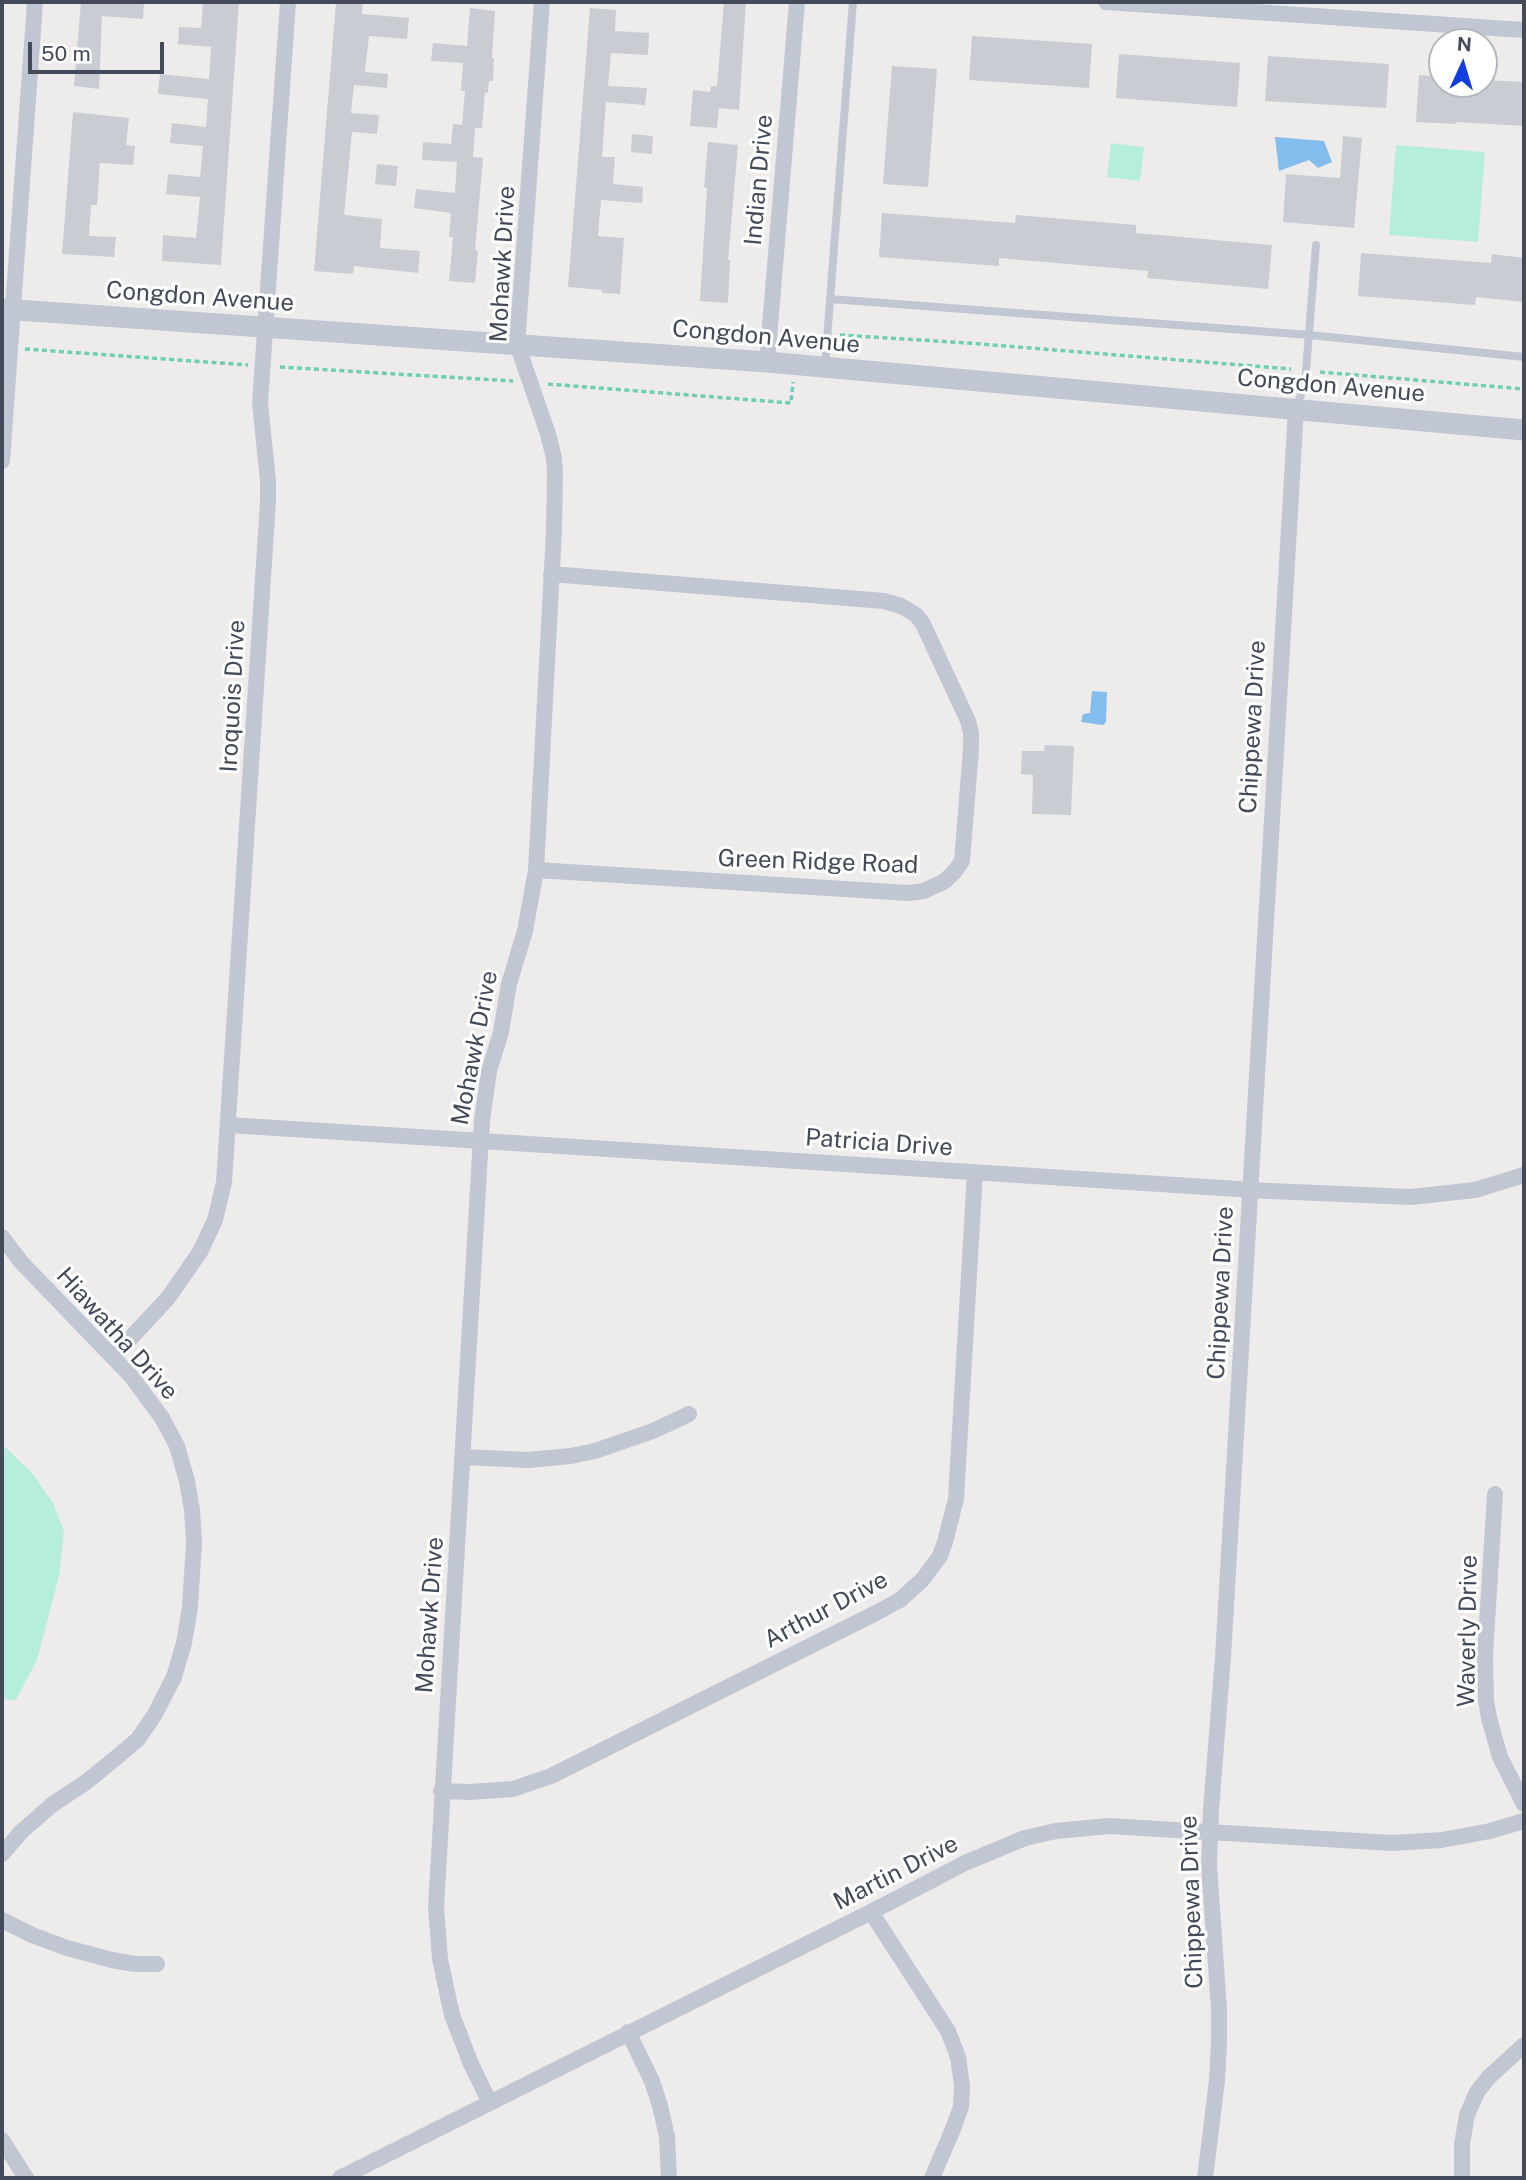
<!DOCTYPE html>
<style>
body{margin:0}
#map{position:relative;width:1526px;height:2180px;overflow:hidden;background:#eeeceb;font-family:"Public Sans",sans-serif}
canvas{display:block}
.frame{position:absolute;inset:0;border:4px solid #434a59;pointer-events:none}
.north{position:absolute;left:1428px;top:28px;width:70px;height:70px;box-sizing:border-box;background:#fff;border:2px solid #b4b7bd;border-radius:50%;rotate:4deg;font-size:19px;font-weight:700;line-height:28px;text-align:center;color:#434a59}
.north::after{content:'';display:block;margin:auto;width:24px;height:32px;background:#143ddf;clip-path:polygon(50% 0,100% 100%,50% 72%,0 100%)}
.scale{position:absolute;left:28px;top:42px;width:136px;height:32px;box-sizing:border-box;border:4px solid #434a59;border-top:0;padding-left:9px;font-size:21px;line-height:24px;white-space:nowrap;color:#434a59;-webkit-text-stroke:5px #fff;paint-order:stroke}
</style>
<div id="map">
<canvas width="1526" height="2180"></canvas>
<div class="frame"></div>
<div class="north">N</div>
<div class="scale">50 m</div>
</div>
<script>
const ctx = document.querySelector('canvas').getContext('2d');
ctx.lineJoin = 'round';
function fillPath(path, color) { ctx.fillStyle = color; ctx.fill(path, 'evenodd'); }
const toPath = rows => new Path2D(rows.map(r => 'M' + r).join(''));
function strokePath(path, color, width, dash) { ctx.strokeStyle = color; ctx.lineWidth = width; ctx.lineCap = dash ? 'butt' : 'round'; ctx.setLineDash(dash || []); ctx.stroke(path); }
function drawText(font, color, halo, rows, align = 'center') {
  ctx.font = font + ' "Public Sans",sans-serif'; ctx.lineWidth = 6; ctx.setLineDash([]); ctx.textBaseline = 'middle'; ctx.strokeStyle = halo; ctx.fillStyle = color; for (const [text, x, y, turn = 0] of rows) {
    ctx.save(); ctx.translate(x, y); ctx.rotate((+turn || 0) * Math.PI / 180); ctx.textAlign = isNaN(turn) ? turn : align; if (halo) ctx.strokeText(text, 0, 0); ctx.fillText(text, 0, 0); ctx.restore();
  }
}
const green = toPath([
 [1111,143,1144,147,1140,181,1107,177],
 [1396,145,1485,152,1478,242,1389,235],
 [2,1444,33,1474,53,1503,64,1531,59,1576,37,1660,16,1700,2,1699]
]);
const water = toPath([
 [1275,137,1324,141,1332,162,1318,168,1309,160,1279,171],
 [1092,691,1107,692,1106,722,1103,725,1081,722,1083,714,1090,713]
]);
const building = toPath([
 [81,2,144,4,143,19,102,16,99,89,74,86],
 [203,2,239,2,221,265,162,261,163,235,196,238,200,197,166,194,168,174,200,177,203,146,170,143,172,123,206,127,208,99,158,94,160,74,209,79,211,47,178,44,179,27,201,28],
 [336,2,363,2,362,14,409,18,407,39,369,36,365,72,388,74,387,88,354,85,351,113,379,115,377,134,352,132,344,215,382,219,380,248,420,251,418,273,354,266,353,274,314,271],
 [724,2,746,2,739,110,719,108,717,128,690,126,693,90,710,92,711,86,717,86],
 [470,8,495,11,492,58,494,58,493,81,489,81,488,93,485,92,482,128,475,128,473,157,483,158,475,250,478,251,475,283,449,281,453,237,449,237,451,213,414,208,416,189,455,193,457,162,422,160,423,142,451,144,453,124,462,125,465,91,461,91,463,63,431,61,433,43,467,46],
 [590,8,616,10,615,31,649,33,648,55,611,53,608,86,647,88,645,105,606,102,602,157,615,157,613,184,643,187,642,203,601,200,598,236,624,238,620,294,602,293,602,290,568,287],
 [972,36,1092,44,1089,88,969,80],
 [1119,54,1240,63,1237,107,1116,98],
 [1268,56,1389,64,1386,108,1265,101],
 [892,66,937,69,928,187,883,184],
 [1419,75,1442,77,1442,84,1484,84,1484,80,1524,82,1524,126,1456,122,1455,124,1416,122],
 [73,112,129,118,126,145,135,146,133,165,100,163,97,205,91,205,89,236,116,237,114,257,62,254],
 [632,134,653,136,652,154,631,152],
 [1343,136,1362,138,1354,228,1283,222,1286,174,1340,178],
 [708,142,738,145,728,260,730,260,728,303,700,301,707,188,704,187],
 [377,164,398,166,396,186,375,184],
 [882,213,1015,223,1016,215,1136,225,1136,233,1272,245,1268,289,1147,278,1148,271,999,258,999,266,879,257],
 [1361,253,1491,263,1492,254,1524,258,1524,302,1476,297,1475,305,1358,296],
 [1045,745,1074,746,1071,815,1032,814,1033,775,1021,774,1022,751,1044,751]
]);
const path = toPath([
 [840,335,968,343,1291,369],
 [796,346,796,331],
 [25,349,248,365],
 [280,367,513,381],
 [1320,372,1524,389],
 [548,384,791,403,793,382]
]);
const service = toPath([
 [830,299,1310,335,1524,357],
 [825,365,853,2],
 [1296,409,1305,383,1316,245]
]);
const minor = toPath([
 [1106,2,1524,30],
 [767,362,797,2],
 [2,461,35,2],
 [536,870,909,893,924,891,945,881,955,871,962,861,971,749,971,733,968,721,923,624,916,615,901,606,884,601,551,574],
 [229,1125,1270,1191,1411,1197,1475,1190,1524,1175],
 [2,1237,21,1262,131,1376,162,1418,177,1446,187,1481,192,1510,194,1542,190,1607,184,1643,174,1677,155,1714,138,1739,117,1757,85,1783,53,1804,21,1832,2,1854],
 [113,1357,168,1298,200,1252,215,1220,224,1182,268,501,268,481,260,403,288,2],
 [463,1457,528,1460,571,1456,595,1451,653,1431,689,1414],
 [1495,1494,1485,1655,1486,1700,1489,1718,1500,1757,1524,1804],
 [441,1791,470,1792,513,1789,551,1776,874,1614,900,1600,923,1579,940,1556,945,1542,956,1499,975,1172],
 [871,1912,948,2031,958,2057,962,2086,961,2107,953,2129,932,2178],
 [2,1920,32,1935,67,1948,112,1960,135,1964,157,1964],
 [628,2032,652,2081,660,2106,667,2137,669,2178],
 [490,2103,471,2064,452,2015,440,1959,436,1907,482,1120,489,1071,501,1032,509,984,525,931,536,870,554,531,555,472,554,458,548,434,517,344,542,2],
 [2,2140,26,2178],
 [340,2178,871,1912,965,1863,1025,1838,1056,1831,1109,1826,1392,1843,1442,1840,1490,1831,1524,1821],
 [1205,2178,1217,2080,1219,2042,1219,2009,1209,1865,1211,1810,1223,1657,1296,409],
 [1462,2178,1462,2144,1467,2115,1477,2092,1489,2077,1524,2045]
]);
const tertiary = toPath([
 [2,309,767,362,1524,430]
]);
const streetNames = [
 ["Indian Drive",759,180,-85],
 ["Mohawk Drive",503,264,-87],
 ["Congdon Avenue",200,297,4],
 ["Congdon Avenue",766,337,5],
 ["Congdon Avenue",1331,386,5],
 ["Iroquois Drive",233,696,-87],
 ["Chippewa Drive",1253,727,-87],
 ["Green Ridge Road",818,862,2],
 ["Mohawk Drive",475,1048,-79],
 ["Patricia Drive",879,1143,4],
 ["Chippewa Drive",1221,1293,-87],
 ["Hiawatha Drive",117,1334,48],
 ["Arthur Drive",826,1610,-28],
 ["Mohawk Drive",430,1615,-86],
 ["Waverly Drive",1468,1631,-89],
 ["Martin Drive",896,1873,-27],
 ["Chippewa Drive",1192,1902,-92]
];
fillPath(green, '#b6efd9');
fillPath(water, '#82bded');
fillPath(building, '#caccd3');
strokePath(path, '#6ecdb5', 3.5, [5, 3.5]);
strokePath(service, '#c1c6d3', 8);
strokePath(minor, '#c1c6d3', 16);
strokePath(tertiary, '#c1c6d3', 21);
drawText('24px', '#434a59', '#fff', streetNames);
</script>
